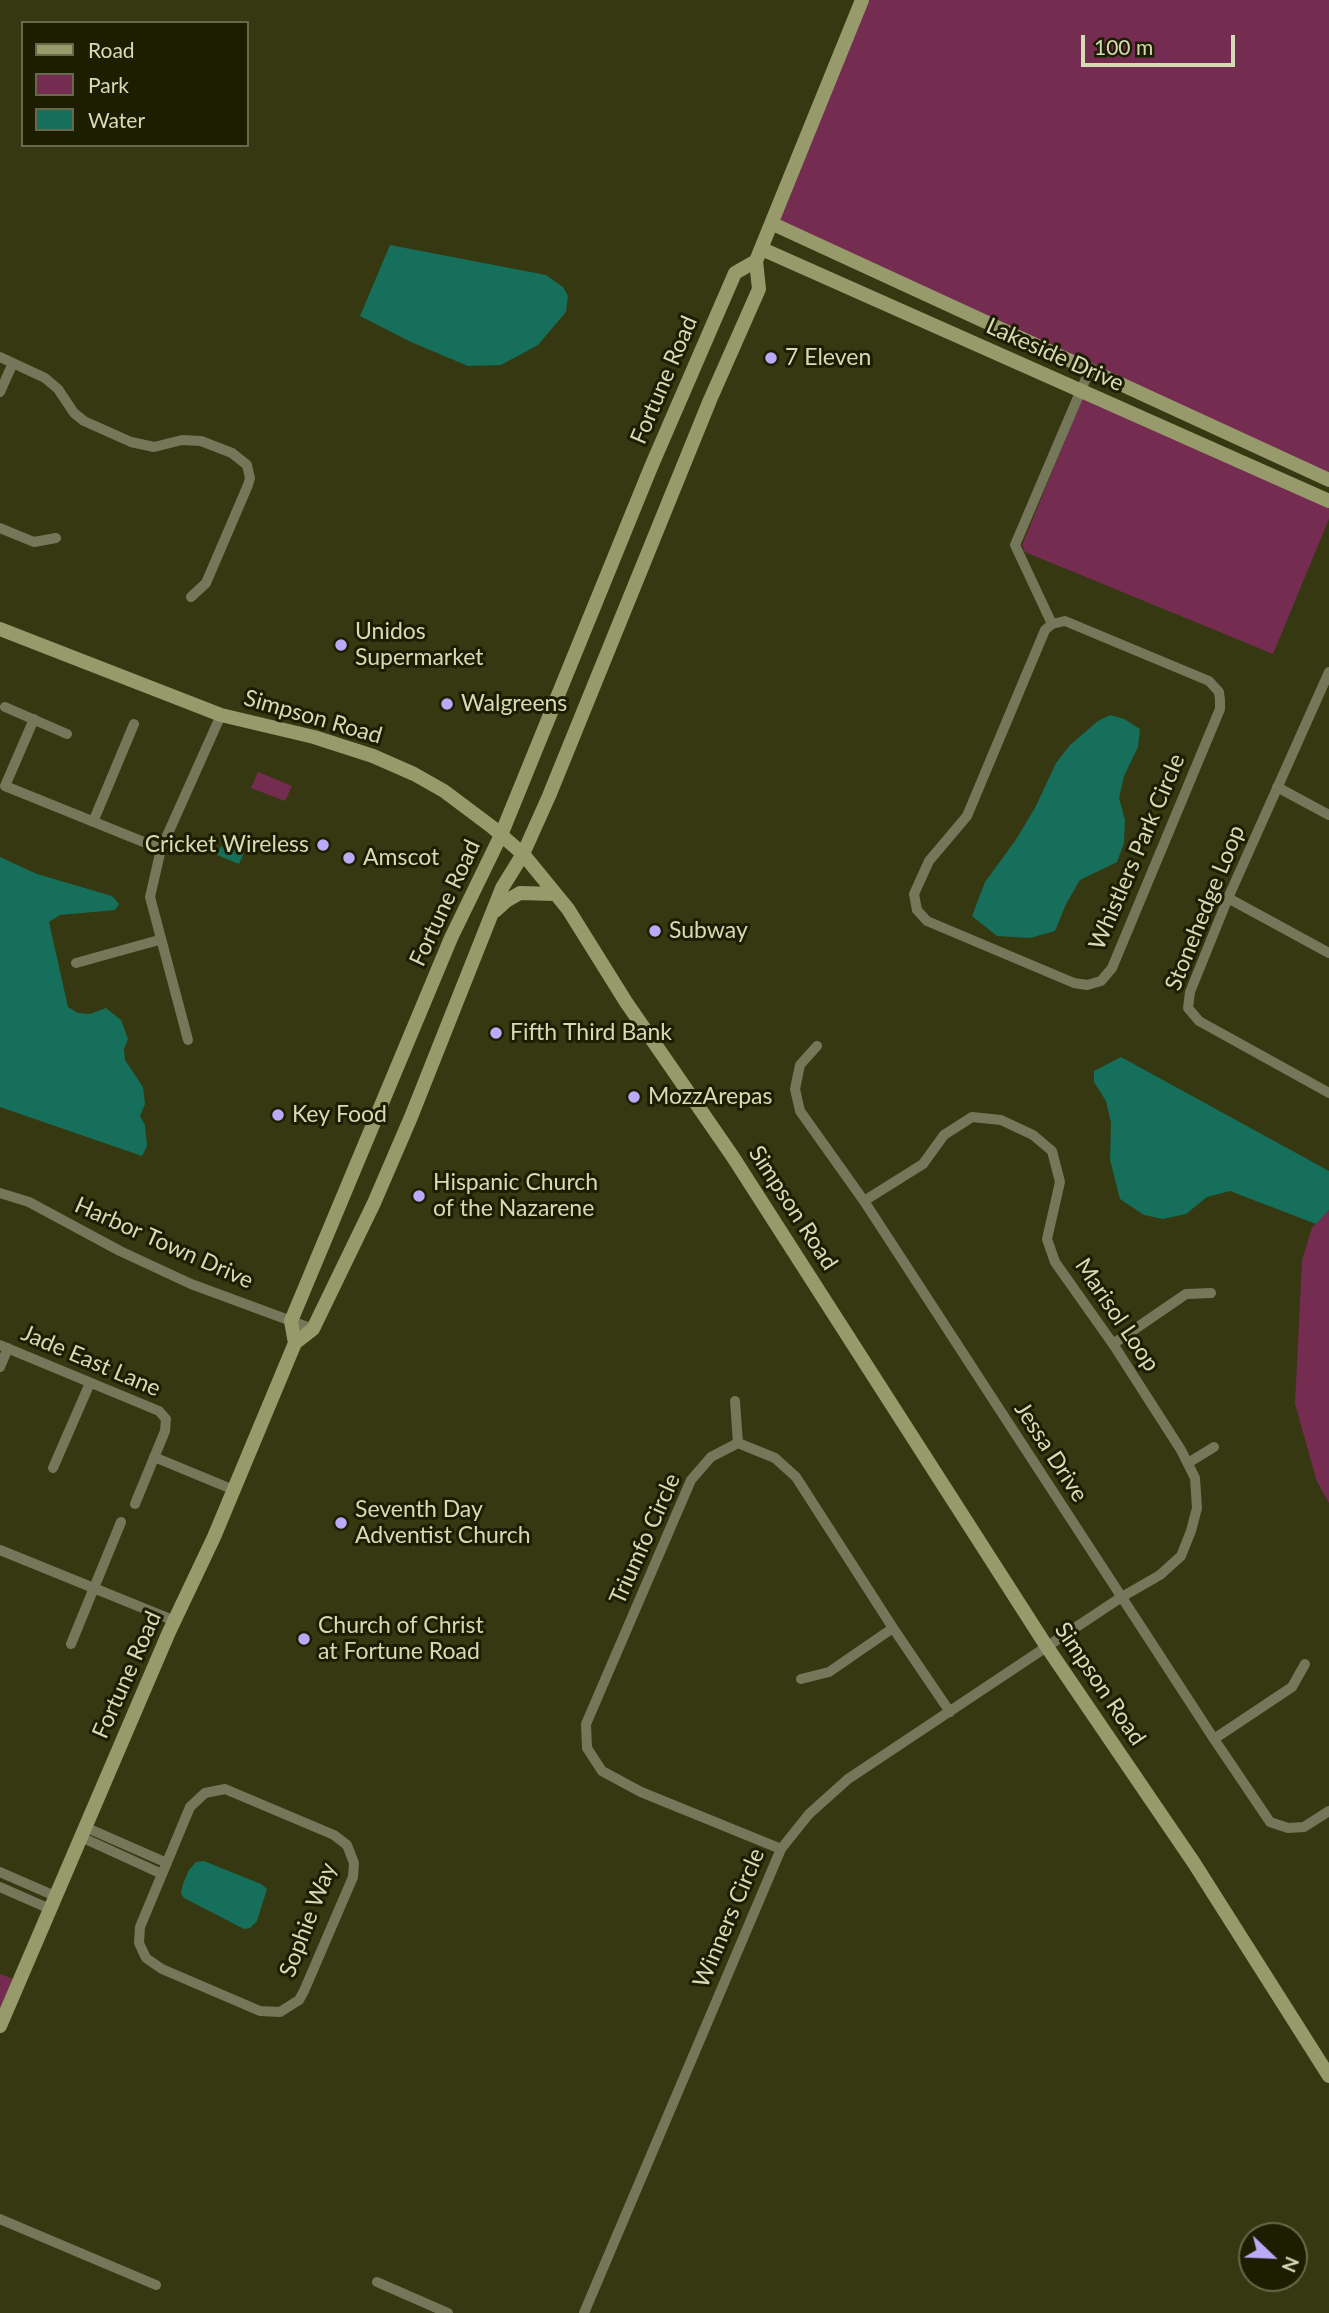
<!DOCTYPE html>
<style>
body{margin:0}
#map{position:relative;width:1329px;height:2313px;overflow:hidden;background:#353811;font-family:Lato,sans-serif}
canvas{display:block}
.legend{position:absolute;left:21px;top:21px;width:228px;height:126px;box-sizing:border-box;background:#1d1e01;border:2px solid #676949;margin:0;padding:9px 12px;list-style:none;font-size:21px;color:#d6dab6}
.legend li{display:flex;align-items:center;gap:14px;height:35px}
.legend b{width:35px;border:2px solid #676949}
.north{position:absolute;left:1238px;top:2222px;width:70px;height:70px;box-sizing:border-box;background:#1d1e01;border:2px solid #676949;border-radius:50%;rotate:113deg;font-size:19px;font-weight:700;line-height:28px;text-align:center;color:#d6dab6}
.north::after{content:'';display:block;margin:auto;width:24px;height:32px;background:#b9abf7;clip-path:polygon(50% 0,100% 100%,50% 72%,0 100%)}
.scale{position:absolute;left:1081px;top:35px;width:154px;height:32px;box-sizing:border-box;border:4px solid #d6dab6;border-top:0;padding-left:9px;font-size:21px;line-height:24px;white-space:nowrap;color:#d6dab6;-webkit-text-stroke:5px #1d1e01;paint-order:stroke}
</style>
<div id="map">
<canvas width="1329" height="2313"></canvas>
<ul class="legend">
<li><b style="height:9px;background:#979b6c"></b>Road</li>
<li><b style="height:19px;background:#742d50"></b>Park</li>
<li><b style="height:19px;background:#156f5a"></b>Water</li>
</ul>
<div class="north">N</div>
<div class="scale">100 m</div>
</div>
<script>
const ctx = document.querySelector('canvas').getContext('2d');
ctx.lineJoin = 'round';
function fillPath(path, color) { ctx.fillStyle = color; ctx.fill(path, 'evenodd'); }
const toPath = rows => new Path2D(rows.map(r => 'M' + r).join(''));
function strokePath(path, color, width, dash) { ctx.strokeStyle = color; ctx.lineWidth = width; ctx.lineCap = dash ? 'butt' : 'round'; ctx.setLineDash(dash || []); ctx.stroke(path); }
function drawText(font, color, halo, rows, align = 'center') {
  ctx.font = font + ' Lato,sans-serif'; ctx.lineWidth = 6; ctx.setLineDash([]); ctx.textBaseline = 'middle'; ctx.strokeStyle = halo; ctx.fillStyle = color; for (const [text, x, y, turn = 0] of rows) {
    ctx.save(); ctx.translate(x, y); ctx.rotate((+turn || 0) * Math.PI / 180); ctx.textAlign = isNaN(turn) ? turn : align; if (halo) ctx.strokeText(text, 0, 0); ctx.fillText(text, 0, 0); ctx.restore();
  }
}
const green = toPath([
 [867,0,1329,0,1329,474,774,219],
 [1083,397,1329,506,1329,519,1273,654,1025,552,1022,545],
 [258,772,292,786,285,801,251,788],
 [1329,1210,1329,1503,1317,1482,1295,1404,1302,1260,1312,1228],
 [1,1974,13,1979,0,2010,0,1975]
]);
const water = toPath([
 [390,245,546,275,563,287,568,296,566,312,538,345,501,365,468,366,411,342,360,316],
 [1110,715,1124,719,1140,729,1138,747,1124,776,1119,798,1125,820,1124,843,1117,862,1080,880,1066,904,1055,931,1030,938,997,936,972,916,985,882,1015,841,1035,808,1056,763,1070,745,1098,721],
 [221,846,244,853,239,864,217,855],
 [0,857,37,874,112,896,119,904,115,910,60,915,49,922,68,1007,78,1013,90,1014,106,1008,121,1020,128,1039,124,1049,125,1060,143,1087,145,1104,140,1116,145,1125,147,1146,142,1156,0,1107],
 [1121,1057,1329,1171,1329,1210,1316,1224,1230,1191,1207,1197,1186,1214,1163,1219,1144,1215,1120,1199,1110,1160,1111,1123,1106,1101,1094,1082,1094,1071],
 [204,1861,261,1884,267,1889,257,1921,250,1928,244,1929,184,1898,181,1894,183,1884,189,1870,196,1862]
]);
const street = toPath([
 [0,357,45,378,58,389,74,413,84,421,131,442,154,447,182,440,201,441,232,453,247,465,250,478,248,485,206,583,191,597],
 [0,392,13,363],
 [0,528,34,542,56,538],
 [1052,624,1065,621,1209,681,1219,692,1220,700,1220,709,1112,968,1101,981,1087,985,1074,983,927,921,917,910,914,894,929,861,967,816,1045,630,1052,624,1015,545,1090,369],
 [1329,672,1228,898,1190,992,1188,1008,1199,1021,1329,1093],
 [5,707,67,734],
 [34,719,5,786,161,849],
 [1277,787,1329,815],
 [93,822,134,724],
 [1228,898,1329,953],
 [76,963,159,940],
 [188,1040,150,897,161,849,221,715],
 [817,1046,800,1065,795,1089,800,1111,864,1201,1214,1739,1270,1822,1288,1828,1304,1827,1329,1811],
 [0,1193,29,1202,120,1251,191,1284,313,1329],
 [1113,1344,1186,1294,1211,1293],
 [0,1345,159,1411,166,1419,165,1431,135,1504],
 [0,1367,8,1348],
 [735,1401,738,1443],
 [154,1457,234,1490],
 [1188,1463,1214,1447],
 [53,1468,90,1383],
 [0,1550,175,1621],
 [71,1644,121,1522],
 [801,1679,829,1672,893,1628],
 [1214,1739,1292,1687,1305,1664],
 [225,1789,334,1835,347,1845,354,1863,353,1877,304,1991,299,2000,280,2012,260,2011,162,1969,146,1958,139,1943,140,1927,190,1807,205,1793,225,1789],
 [85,1827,167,1863],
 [81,1837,162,1874],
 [781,1849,641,1792,602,1771,587,1748,586,1724,691,1480,711,1457,738,1443,775,1458,796,1477,893,1628,950,1712],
 [0,1872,55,1896],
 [0,1887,50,1909],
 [0,2219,156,2285],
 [377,2282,448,2313],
 [584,2313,781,1849,809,1814,848,1779,1120,1598,1160,1575,1181,1556,1191,1531,1197,1508,1195,1478,1181,1450,1113,1344,1055,1262,1047,1239,1060,1182,1052,1151,1033,1135,1001,1120,972,1117,944,1135,923,1164,864,1201]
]);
const secondary = toPath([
 [773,224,1329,480],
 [762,249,1329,501],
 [0,629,221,715,314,737,373,756,414,774,444,791,492,827,523,854,568,909,626,1002,733,1157,1047,1647,1194,1863,1329,2076],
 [495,911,506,901,520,893,555,894],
 [295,1343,291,1321,451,938,501,835,651,467,735,273,756,261],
 [0,2026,169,1632,214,1537,295,1343,313,1329,374,1203,411,1117,502,888,523,854,549,796,710,400,759,289,756,261,862,0]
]);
const markers = [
 [771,358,7,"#b9abf7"],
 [341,645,7,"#b9abf7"],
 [447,704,7,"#b9abf7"],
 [323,845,7,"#b9abf7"],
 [349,858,7,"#b9abf7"],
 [655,931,7,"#b9abf7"],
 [496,1033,7,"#b9abf7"],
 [634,1097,7,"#b9abf7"],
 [278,1115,7,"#b9abf7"],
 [419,1196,7,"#b9abf7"],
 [341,1523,7,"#b9abf7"],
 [304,1639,7,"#b9abf7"]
];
const streetNames = [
 ["Lakeside Drive",1055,355,24],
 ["Fortune Road",664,380,-67],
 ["Simpson Road",313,717,16],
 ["Whistlers Park Circle",1137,852,-67],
 ["Fortune Road",445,903,-65],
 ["Stonehedge Loop",1205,908,-68],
 ["Simpson Road",793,1208,57],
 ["Harbor Town Drive",164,1243,24],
 ["Marisol Loop",1117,1315,56],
 ["Jade East Lane",91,1361,23],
 ["Jessa Drive",1051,1452,57],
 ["Triumfo Circle",645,1539,-66],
 ["Fortune Road",127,1675,-66],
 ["Simpson Road",1100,1684,56],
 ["Winners Circle",729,1918,-67],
 ["Sophie Way",308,1920,-69]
];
const poiNames = [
 ["7 Eleven",785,358],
 ["Unidos",355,632],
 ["Supermarket",355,658],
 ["Walgreens",461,704],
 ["Cricket Wireless",309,845,"right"],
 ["Amscot",363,858],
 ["Subway",669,931],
 ["Fifth Third Bank",510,1033],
 ["MozzArepas",648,1097],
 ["Key Food",292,1115],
 ["Hispanic Church",433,1183],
 ["of the Nazarene",433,1209],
 ["Seventh Day",355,1510],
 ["Adventist Church",355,1536],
 ["Church of Christ",318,1626],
 ["at Fortune Road",318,1652]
];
fillPath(green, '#742d50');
fillPath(water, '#156f5a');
strokePath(street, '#747759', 10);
strokePath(secondary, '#979b6c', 14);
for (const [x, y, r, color] of markers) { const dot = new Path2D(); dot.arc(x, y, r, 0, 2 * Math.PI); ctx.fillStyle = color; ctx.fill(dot); strokePath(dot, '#1d1e01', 2.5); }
drawText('23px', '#d6dab6', '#1d1e01', streetNames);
drawText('23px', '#d6dab6', '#1d1e01', poiNames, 'left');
</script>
